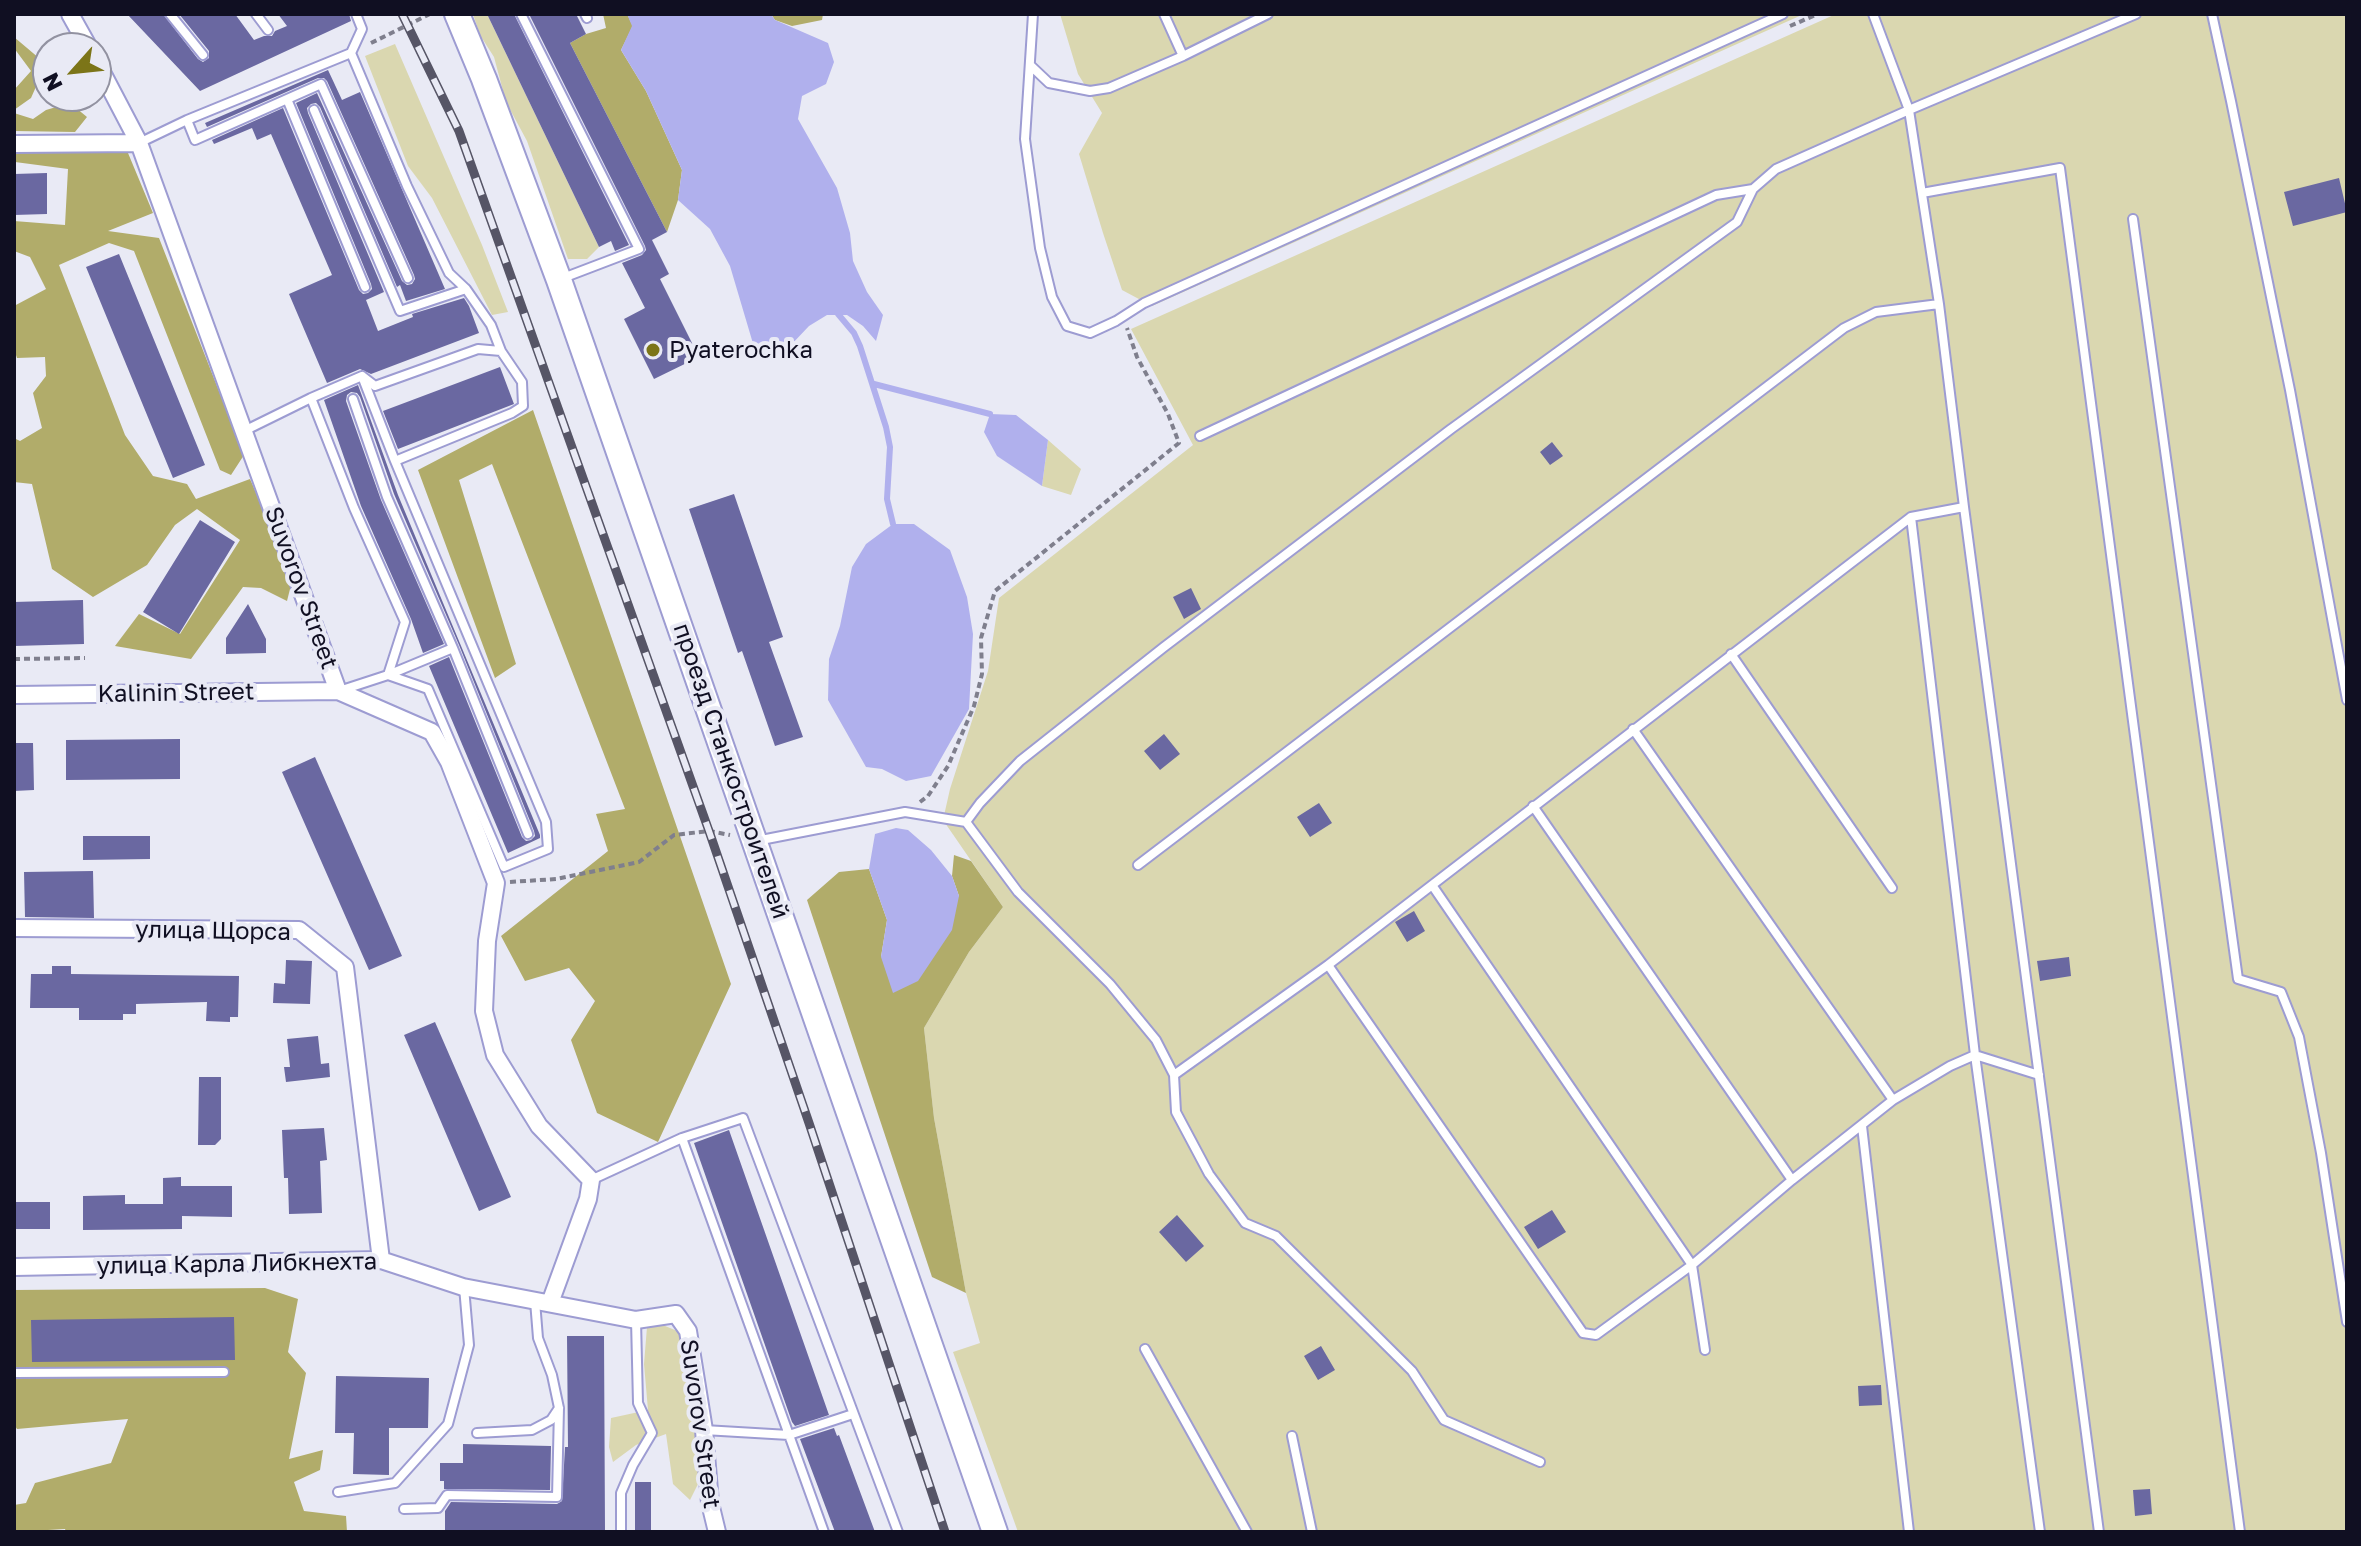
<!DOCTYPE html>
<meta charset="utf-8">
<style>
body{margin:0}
#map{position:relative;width:2361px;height:1546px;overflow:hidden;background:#e9eaf5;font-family:"Golos Text",sans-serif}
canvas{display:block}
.frame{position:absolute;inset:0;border:16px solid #100f22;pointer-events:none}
.north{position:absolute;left:32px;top:32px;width:80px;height:80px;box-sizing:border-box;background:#e9eaf5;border:2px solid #9292a1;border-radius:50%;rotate:243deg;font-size:22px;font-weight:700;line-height:32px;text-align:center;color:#100f22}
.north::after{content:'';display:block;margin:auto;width:28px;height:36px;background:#7c7518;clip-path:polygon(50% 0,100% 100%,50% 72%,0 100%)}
</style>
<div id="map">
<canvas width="2361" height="1546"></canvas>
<div class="frame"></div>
<div class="north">N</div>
</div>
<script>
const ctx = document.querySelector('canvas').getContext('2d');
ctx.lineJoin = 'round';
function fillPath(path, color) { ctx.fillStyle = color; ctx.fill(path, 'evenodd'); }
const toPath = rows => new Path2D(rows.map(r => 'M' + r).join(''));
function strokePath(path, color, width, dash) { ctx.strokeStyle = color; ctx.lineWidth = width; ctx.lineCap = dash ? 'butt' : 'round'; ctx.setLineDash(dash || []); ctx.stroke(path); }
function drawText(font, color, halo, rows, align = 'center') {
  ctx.font = font + ' "Golos Text",sans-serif'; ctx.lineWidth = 8; ctx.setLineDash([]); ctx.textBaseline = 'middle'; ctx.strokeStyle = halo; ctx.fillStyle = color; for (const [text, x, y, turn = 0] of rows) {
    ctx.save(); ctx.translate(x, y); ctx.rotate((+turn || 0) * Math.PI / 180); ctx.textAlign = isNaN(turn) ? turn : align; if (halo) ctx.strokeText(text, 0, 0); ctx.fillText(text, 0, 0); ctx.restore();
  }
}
const green = toPath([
 [473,14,487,14,599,247,587,259,568,259,527,141,506,102,494,57,480,35],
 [1060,14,1804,14,1152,306,1122,290,1103,233,1079,154,1102,113,1078,74],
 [1836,14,2347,14,2347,1532,1018,1532,953,1352,980,1343,966,1293,934,1118,924,1028,969,952,1003,907,943,820,950,789,988,671,999,598,1193,445,1131,329],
 [395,44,482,245,508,312,492,315,432,198,408,166,365,56],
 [1048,440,1081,469,1071,495,1042,486],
 [658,1323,682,1333,682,1363,698,1425,702,1476,690,1500,673,1484,666,1434,636,1445,613,1462,609,1447,611,1418,648,1410,644,1364,647,1327]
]);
const forest = toPath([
 [603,14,627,14,633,26,621,50,646,91,682,170,678,200,667,232,570,43,586,34,606,28],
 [771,14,823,14,822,20,792,26,775,20],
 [14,37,46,64,31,98,14,110,14,90,31,71,14,48],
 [70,103,87,117,75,132,14,131,14,113,33,119,46,110],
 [94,145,128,153,153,213,108,231,159,238,244,455,231,475,220,470,134,251,109,243,59,265,125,435,153,476,187,484,196,499,250,479,293,577,287,601,261,588,243,587,191,659,115,646,139,614,180,634,240,540,197,509,175,525,147,565,93,597,52,569,32,484,14,482,14,438,20,441,42,428,33,393,46,376,45,357,17,358,14,349,14,306,46,289,30,257,14,251,14,221,65,225,68,169,15,162,16,149],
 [533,410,731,984,658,1142,597,1113,571,1040,595,1001,569,968,525,981,501,936,608,851,596,814,625,809,492,464,459,480,516,664,495,678,418,470],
 [954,855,971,861,1003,907,969,952,924,1028,934,1118,966,1293,932,1277,807,900,839,872,869,869,887,920,881,957,959,896,952,876],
 [265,1288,298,1299,288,1352,306,1373,289,1459,323,1450,320,1470,294,1482,304,1511,346,1516,347,1532,66,1532,65,1529,14,1532,14,1505,26,1503,35,1483,111,1463,128,1419,17,1429,14,1424,14,1290]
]);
const water = toPath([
 [627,14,771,14,775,20,828,43,834,62,826,84,802,96,798,119,837,188,850,233,853,261,867,292,883,315,876,341,863,326,847,315,827,315,809,326,791,345,757,357,730,266,710,229,678,200,682,170,646,91,621,50,632,26],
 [990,414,1016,415,1048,440,1042,486,997,456,984,432],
 [893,524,914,524,950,550,967,597,973,634,969,709,931,776,906,781,882,769,866,767,828,700,829,659,840,626,852,567,866,544],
 [896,828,908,830,931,850,952,876,959,896,952,930,918,981,893,993,881,957,887,920,869,869,875,834]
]);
const stream = toPath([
 [838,314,854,333,860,346,886,427,890,447,887,499,893,524],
 [874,384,990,414]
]);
const building = toPath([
 [127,14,163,14,198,59,203,62,209,58,209,51,179,14,235,14,254,40,264,36,272,36,275,31,287,26,278,14,349,14,351,21,200,91],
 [487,14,514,14,629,245,615,251,611,241,599,247],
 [529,14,576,14,586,34,570,43,667,232,652,240,669,274,660,279,699,357,654,379,624,319,645,308,622,263,642,255,646,250,645,246],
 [328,70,342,100,360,92,445,289,406,301,400,285,397,287,320,107,316,103,311,104,307,108,308,113,384,292,366,300,378,331,413,317,412,314,464,298,469,306,479,333,371,374,360,369,327,383,289,294,332,275,271,134,257,140,252,128,214,144,212,140,283,108,359,290,363,294,368,293,372,289,371,284,296,103,317,93,402,281,407,285,412,284,415,279,414,275,327,81,324,78,318,78,207,127,205,123],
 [47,173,47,214,14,215,14,174],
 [2339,178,2347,212,2293,226,2284,192],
 [119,254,205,465,173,478,86,267],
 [500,367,514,404,398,449,383,411],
 [358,385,398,495,540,835,540,838,508,853,429,666,449,657,522,837,526,841,531,840,535,836,534,831,459,645,394,494,360,397,357,393,351,392,347,395,346,401,381,500,444,644,423,653,411,619,361,506,324,400],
 [1552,442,1563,456,1550,465,1540,452],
 [734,494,783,637,769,642,803,737,775,746,742,651,738,653,689,509],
 [200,520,235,542,179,634,143,612],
 [1191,588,1201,609,1184,619,1173,597],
 [83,600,84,644,14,646,14,602],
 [248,604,266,639,266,653,226,654,226,638],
 [1164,734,1180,754,1160,770,1144,751],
 [180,739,180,779,66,780,66,740],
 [14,743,33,743,34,790,14,791],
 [315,757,402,956,369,970,282,772],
 [1319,803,1332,823,1310,837,1297,817],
 [83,836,150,836,150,859,83,860],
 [93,871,94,918,25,917,24,872],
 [1414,911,1425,931,1407,942,1395,922],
 [2069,957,2071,976,2040,981,2037,961],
 [286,960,312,961,310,1004,273,1003,274,983,285,984],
 [52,966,71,966,71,974,239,976,238,1017,230,1017,230,1022,206,1021,207,1002,136,1004,136,1014,123,1014,123,1020,79,1020,79,1008,30,1008,31,974,52,974],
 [435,1022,511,1197,479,1211,404,1035],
 [318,1036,321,1064,329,1063,330,1077,286,1082,284,1067,290,1067,287,1039],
 [199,1077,221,1077,221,1139,215,1145,198,1145],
 [324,1128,327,1160,320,1161,322,1213,289,1214,288,1178,284,1178,282,1130],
 [729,1130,829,1415,795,1426,792,1422,694,1143],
 [181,1177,181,1186,232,1186,232,1217,182,1216,182,1229,83,1230,83,1196,125,1195,125,1204,163,1204,163,1178],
 [14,1202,50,1202,50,1229,14,1229],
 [1552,1210,1566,1232,1538,1249,1524,1227],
 [1177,1215,1204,1246,1186,1262,1159,1232],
 [234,1317,235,1360,32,1362,31,1320],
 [567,1336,604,1336,605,1531,445,1532,445,1511,451,1502,557,1504,562,1501,565,1447,568,1447],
 [1321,1346,1335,1370,1318,1380,1304,1356],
 [336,1376,429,1378,428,1428,389,1428,389,1475,353,1474,354,1433,335,1433],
 [1881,1385,1882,1405,1859,1406,1858,1386],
 [834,1428,837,1436,839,1435,875,1532,835,1532,800,1439],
 [463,1444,551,1446,550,1490,444,1489,444,1481,440,1481,440,1463,463,1463],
 [635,1482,651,1482,651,1532,635,1532],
 [2150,1489,2152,1514,2135,1516,2133,1490]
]);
const path = toPath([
 [1790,26,1818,14],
 [371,43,430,14],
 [14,659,85,658],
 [920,802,928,796,948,766,974,706,982,674,981,638,995,591,1179,443,1168,414,1137,357,1127,328],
 [510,882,556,879,639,862,674,835,709,831,730,835]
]);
const lane = toPath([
 [170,14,203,55],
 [256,14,268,30],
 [521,14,639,249,563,278],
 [585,14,587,18],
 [1033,14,1025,139,1040,248,1052,297,1067,326,1090,333,1116,321,1144,303,1783,14],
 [1164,14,1183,56],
 [1873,14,1909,110,1939,304,1964,507,2099,1532],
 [2212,14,2231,101,2290,390,2347,700],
 [1030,65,1049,83,1090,91,1109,88,1183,56,1268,14],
 [287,99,365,287],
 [314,110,400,311,466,289,449,273,407,186,351,53],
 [187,120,195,140,321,84,408,278],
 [139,143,187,120,351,53,362,29,356,14],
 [1922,193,2060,168,2240,1532],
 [2133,219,2238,979,2281,992,2299,1037,2321,1153,2347,1322],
 [311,398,362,376,375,386,478,349,501,351,491,325,466,289],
 [353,399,387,497,453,648,528,834],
 [244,431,311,398,354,508,405,622,388,675,428,689,504,867,548,849,546,822,395,461,362,376],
 [1200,436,1716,195,1753,189],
 [395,461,512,413,523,406,522,382,501,351],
 [1911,517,1975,1055,2040,1532],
 [1731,654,1892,888],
 [342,690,388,675,453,648],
 [1633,729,1893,1100],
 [1533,806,1792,1180],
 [966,822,980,803,1020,761,1164,647,1451,429,1737,222,1753,189,1776,169,1909,110,2136,14],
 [756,841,905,812,966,822,1018,892,1110,984,1156,1040,1174,1075],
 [1138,865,1844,328,1876,312,1939,304],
 [1432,885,1692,1265,1705,1350],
 [1328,965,1583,1333,1596,1335,1692,1265,1792,1180,1893,1100,1950,1066,1975,1055,2039,1075],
 [1862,1126,1909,1532],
 [682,1138,743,1118,898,1532],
 [591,1180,682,1138,824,1532],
 [1145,1349,1247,1532],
 [14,1373,224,1372],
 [704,1430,789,1435,853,1414],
 [477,1433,532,1430,551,1420,559,1408],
 [1292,1436,1312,1532],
 [1540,1462,1444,1420,1412,1371,1276,1236,1245,1223,1209,1174,1176,1112,1174,1075,1328,965,1911,517,1964,507],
 [338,1492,395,1483,448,1424,469,1345,464,1287],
 [404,1509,438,1508,447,1495,557,1497,559,1408,552,1375,538,1338,535,1301],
 [621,1532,621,1493,633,1465,652,1433,638,1403,636,1320]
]);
const street = toPath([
 [70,14,89,48],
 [96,61,139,143,338,691],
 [14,144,139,143],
 [14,695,338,691,432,732,449,762,496,883,487,941,484,1011,495,1055,539,1126,591,1180,588,1199,550,1303],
 [14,928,299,930,345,967,381,1260],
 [14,1267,381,1260,463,1287,636,1320,676,1314,688,1331,704,1430,710,1503,717,1532]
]);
const secondary = toPath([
 [457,14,484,79,559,280,995,1532]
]);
const rail = toPath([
 [402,14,459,131,709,831,809,1123,945,1532]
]);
const markers = [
 [653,350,8,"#7c7518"]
];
const poiNames = [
 ["Pyaterochka",669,350]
];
const streetNames = [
 ["Suvorov Street",301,588,70],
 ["Kalinin Street",176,693,-1],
 ["проезд Станкостроителей",731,771,71],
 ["улица Щорса",213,931,1],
 ["улица Карла Либкнехта",237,1264,-1],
 ["Suvorov Street",700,1424,82]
];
fillPath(green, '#dad7b0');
fillPath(forest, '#b1ac6a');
fillPath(water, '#b0b0ed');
strokePath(stream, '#b0b0ed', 6);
fillPath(building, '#6a68a1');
strokePath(lane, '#9d9cd2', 12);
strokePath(street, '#9d9cd2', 20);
strokePath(secondary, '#9d9cd2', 28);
strokePath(path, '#7f7f8d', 4, [6, 4]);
strokePath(lane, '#fff', 8);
strokePath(street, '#fff', 16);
strokePath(secondary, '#fff', 24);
strokePath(rail, '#565566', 9);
strokePath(rail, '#e9eaf5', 6, [18]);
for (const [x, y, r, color] of markers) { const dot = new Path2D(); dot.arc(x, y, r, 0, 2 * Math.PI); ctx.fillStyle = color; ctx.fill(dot); strokePath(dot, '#e9eaf5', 3); }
drawText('24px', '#100f22', '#e9eaf5', poiNames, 'left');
drawText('24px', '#100f22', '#e9eaf5', streetNames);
</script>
